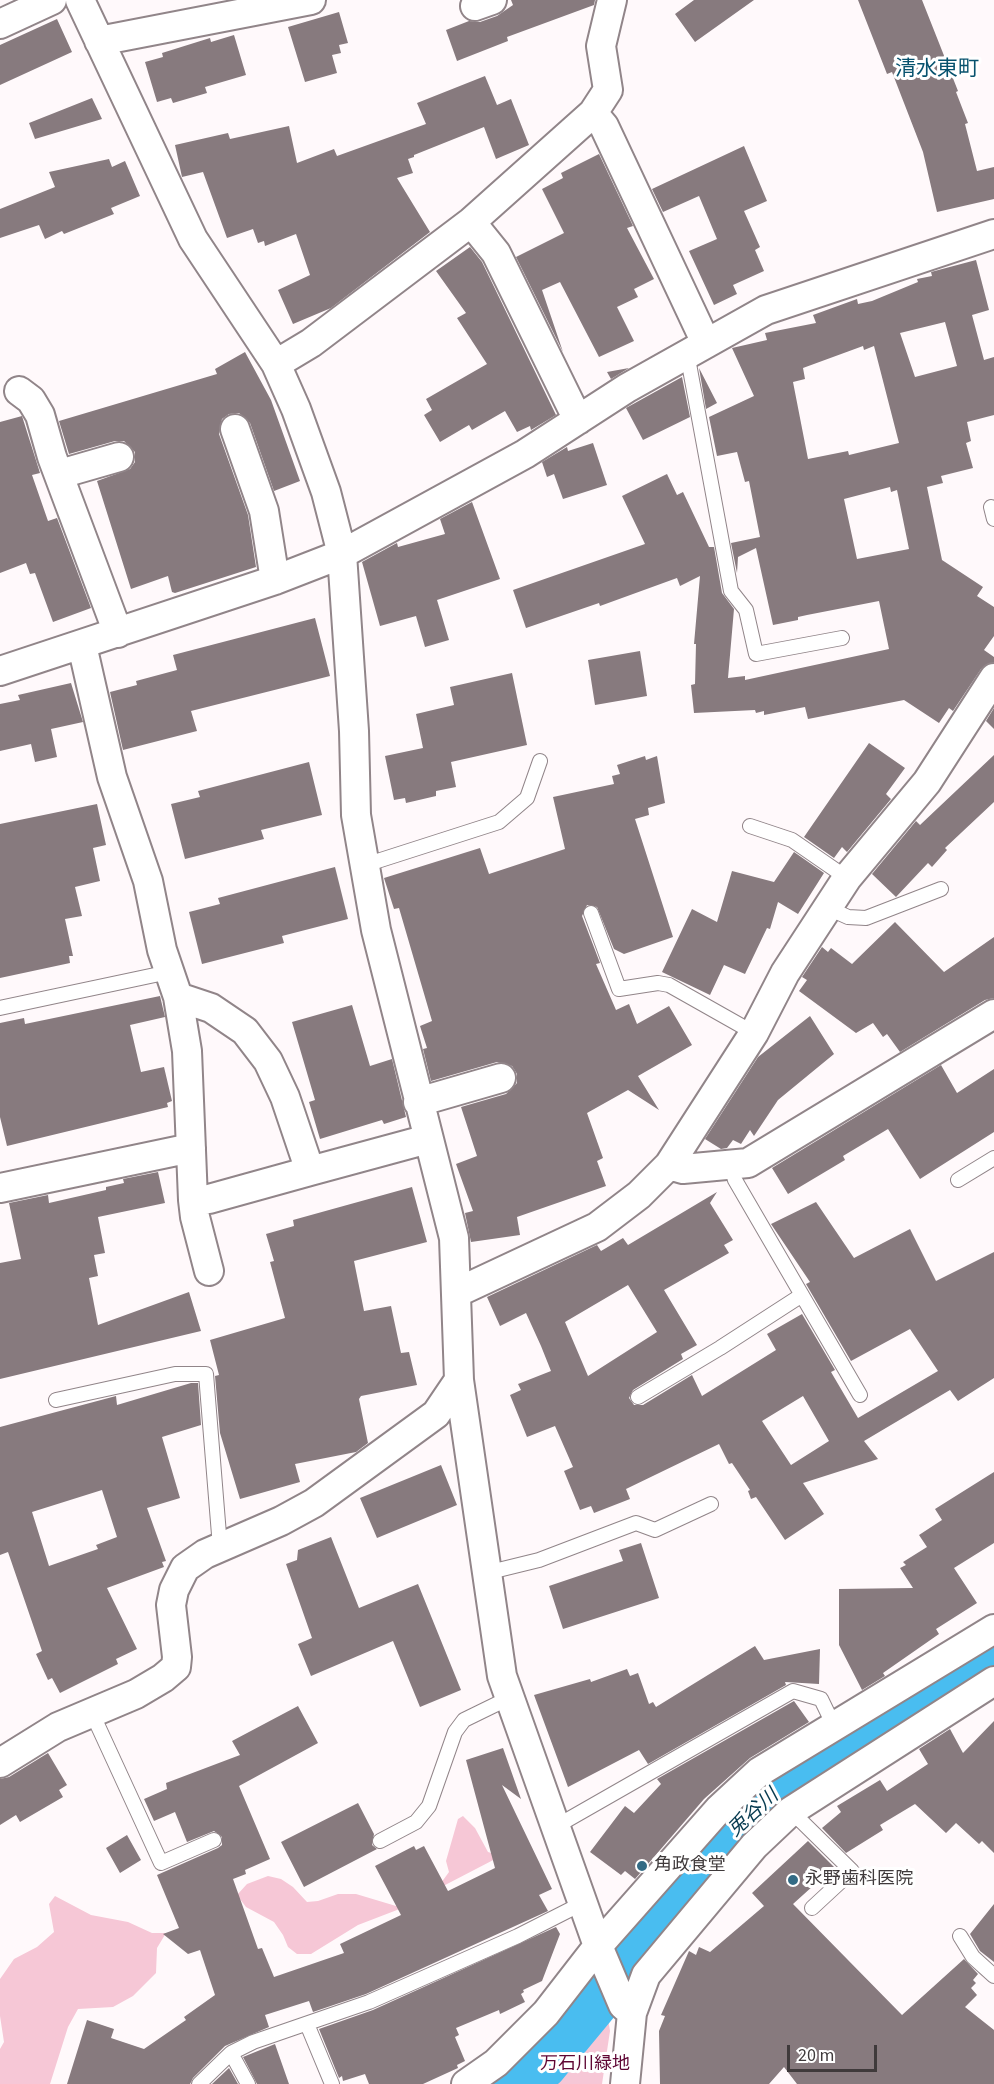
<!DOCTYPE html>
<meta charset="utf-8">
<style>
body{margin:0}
#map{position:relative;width:994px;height:2084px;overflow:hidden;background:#fff9fb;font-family:"Source Sans 3",sans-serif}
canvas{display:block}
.scale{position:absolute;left:787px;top:2045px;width:90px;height:27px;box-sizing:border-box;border:3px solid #3f3a3b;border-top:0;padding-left:8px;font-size:18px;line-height:21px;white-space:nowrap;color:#3f3a3b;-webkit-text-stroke:4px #fff;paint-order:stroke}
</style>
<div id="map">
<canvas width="994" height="2084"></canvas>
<div class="scale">20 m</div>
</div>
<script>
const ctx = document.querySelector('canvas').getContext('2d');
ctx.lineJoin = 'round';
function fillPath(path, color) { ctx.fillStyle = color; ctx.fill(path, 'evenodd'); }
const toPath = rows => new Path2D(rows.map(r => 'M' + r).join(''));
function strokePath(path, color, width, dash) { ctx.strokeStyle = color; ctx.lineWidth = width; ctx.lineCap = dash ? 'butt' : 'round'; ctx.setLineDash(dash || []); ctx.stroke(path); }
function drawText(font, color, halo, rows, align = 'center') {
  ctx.font = font + ' "Source Sans 3","Noto Sans JP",sans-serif'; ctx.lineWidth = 6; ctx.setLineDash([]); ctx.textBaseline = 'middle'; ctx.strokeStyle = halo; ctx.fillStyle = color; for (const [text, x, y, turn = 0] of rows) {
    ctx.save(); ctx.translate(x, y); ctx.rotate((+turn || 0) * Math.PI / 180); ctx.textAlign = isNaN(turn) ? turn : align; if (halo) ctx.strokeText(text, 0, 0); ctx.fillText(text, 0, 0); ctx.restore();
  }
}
const green = toPath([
 [463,1816,475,1828,488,1852,501,1856,397,1910,358,1925,311,1954,297,1954,288,1947,283,1935,274,1922,246,1907,237,1895,247,1884,268,1876,281,1879,293,1887,307,1902,318,1901,338,1894,356,1894,396,1906,441,1883,449,1872,446,1861,458,1819],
 [55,1896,91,1915,128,1922,152,1933,166,1933,157,1948,156,1973,133,1996,113,2007,78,2009,68,2027,50,2084,0,2084,0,2049,4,2042,0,2016,0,1979,14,1959,37,1947,54,1932,49,1904],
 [608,2019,610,2031,602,2084,546,2084,600,2021]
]);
const river = toPath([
 [513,2084,541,2063,728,1837,772,1796,822,1757,994,1651]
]);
const building = toPath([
 [511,0,595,0,594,5,507,37,508,41,457,61,446,30,469,21,480,22,497,16,513,5],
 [694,0,754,0,695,42,675,14],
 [858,0,922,0,958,91,956,92,968,123,965,124,977,171,994,167,994,199,937,212,923,152,892,72,887,74],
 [339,12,348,43,339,45,341,53,332,55,337,73,305,82,288,27],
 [57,19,72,52,0,85,0,45],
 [234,35,246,75,205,87,207,93,173,103,171,98,157,102,145,62,163,57,162,53,210,38,211,42],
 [485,76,497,105,511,99,529,145,496,159,484,127,414,155,414,157,408,159,413,173,397,178,430,232,331,308,293,324,278,290,310,275,296,234,265,246,264,241,258,243,253,229,227,238,203,172,182,177,175,145,228,133,230,139,289,126,297,163,334,149,337,156,426,124,417,103],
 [92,98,102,119,35,139,29,123],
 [744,146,767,201,744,211,760,247,755,250,764,271,733,285,737,294,714,305,689,251,717,239,699,196,663,212,652,189],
 [599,154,633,226,627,228,654,279,634,289,638,297,617,307,634,341,599,357,560,282,542,290,563,352,516,257,564,233,542,189,563,178,561,173],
 [109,159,112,167,125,161,140,196,111,208,114,214,64,234,62,231,45,239,39,225,0,238,0,209,55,187,49,172],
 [470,247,482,262,556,415,531,430,530,426,517,432,505,411,472,430,469,425,440,442,424,415,432,410,426,399,487,364,457,318,466,313,436,271],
 [976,260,989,310,972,315,984,360,994,357,994,415,967,422,971,441,966,443,973,468,941,476,943,483,927,487,942,560,983,587,977,596,994,607,994,636,984,650,994,657,994,662,981,669,953,711,949,708,939,723,904,700,808,719,805,707,764,715,764,711,756,713,755,710,694,713,691,685,695,684,696,644,694,644,700,576,680,586,677,578,600,606,599,603,526,628,513,590,645,544,622,496,667,474,677,495,683,492,709,547,714,547,722,593,734,609,728,678,745,676,745,680,889,649,879,601,807,615,798,617,798,620,773,625,756,548,738,557,737,573,731,543,760,537,749,481,745,482,737,452,717,456,709,417,754,396,732,348,767,340,765,333,816,323,813,315,857,299,858,304,872,301,918,282,917,279,932,276,931,272],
 [945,322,957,366,915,377,900,333],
 [863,346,864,350,874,346,899,443,849,455,848,451,808,459,793,382,805,379,803,368],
 [890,487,891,492,897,490,909,549,857,559,844,499],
 [245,352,271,400,300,481,274,491,250,423,239,413,229,414,222,419,219,434,248,515,256,567,175,593,172,592,168,576,131,589,97,481,130,469,135,462,135,452,124,441,115,441,69,454,59,421,217,374,215,369],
 [629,368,611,379,607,372],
 [699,368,717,403,706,409],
 [682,377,690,417,643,440,626,408],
 [22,416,40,473,32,475,48,521,57,518,91,608,53,622,35,573,30,574,26,563,0,573,0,422],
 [593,443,607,485,563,499,554,474,547,477,542,462,567,447,568,451],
 [472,502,500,579,437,600,449,640,425,647,416,616,380,626,362,562,395,544,397,543,398,547,445,534,440,519],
 [315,618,330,676,191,711,197,731,123,750,110,692,137,685,136,681,177,670,173,655],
 [640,651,647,696,595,705,588,660],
 [512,673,527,745,451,762,456,787,436,791,436,796,406,803,405,798,394,800,385,756,423,748,416,714,454,705,450,687],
 [71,683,83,722,51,729,57,757,35,762,31,744,0,751,0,704,20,700,18,695],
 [994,708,994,729,986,721],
 [869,743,905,768,886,794,891,799,847,852,842,847,834,858,804,837],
 [994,755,994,802,945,848,947,850,932,867,928,863,896,897,872,874,916,821,920,825],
 [645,756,646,760,657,756,665,803,648,808,649,815,635,819,673,937,624,954,614,949,597,907,587,905,582,916,600,963,596,964,616,1010,629,1004,637,1024,669,1006,692,1045,638,1076,659,1110,628,1090,587,1113,603,1158,597,1161,606,1186,517,1217,520,1235,471,1242,465,1213,473,1211,456,1164,477,1156,461,1107,506,1094,517,1083,517,1074,512,1066,497,1062,431,1081,423,1049,427,1048,420,1026,432,1021,399,908,394,909,384,878,480,848,489,874,565,849,553,797,614,784,612,776,620,774,617,765],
 [309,762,322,815,261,830,264,839,185,859,171,804,200,797,198,791],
 [97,804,106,845,93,848,100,881,75,887,82,916,65,919,73,956,69,956,70,963,0,978,0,824],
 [794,852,824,873,798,914,778,902,770,929,767,928,745,974,724,965,710,995,662,972,692,909,717,922,732,871,774,882],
 [335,867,348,919,282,936,284,943,202,964,189,912,220,904,218,898],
 [895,922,944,972,994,937,994,998,985,1000,900,1052,887,1034,883,1037,873,1023,856,1033,799,991,807,980,802,977,822,947,828,952,831,948,852,964],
 [160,996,165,1017,130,1025,141,1072,164,1067,172,1101,167,1103,168,1107,7,1146,0,1117,0,1023,24,1018,25,1024],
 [352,1005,370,1066,392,1059,406,1117,384,1124,382,1120,320,1139,309,1102,315,1100,292,1022],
 [810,1016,834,1054,778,1100,754,1136,750,1130,741,1144,733,1140,727,1148,721,1149,705,1139,758,1057],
 [941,1065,957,1093,994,1069,994,1132,920,1179,888,1129,843,1156,845,1160,788,1194,772,1168],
 [158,1172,165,1203,98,1217,105,1253,94,1255,98,1276,89,1278,98,1325,189,1292,201,1331,0,1379,0,1263,21,1259,9,1203,48,1195,49,1203,106,1190,106,1187,124,1183,123,1179],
 [412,1187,427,1242,354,1261,364,1311,391,1306,401,1353,409,1352,417,1385,361,1396,359,1399,368,1443,356,1452,295,1464,300,1482,240,1499,220,1433,215,1376,219,1375,210,1340,285,1318,270,1262,274,1261,266,1234,294,1226,293,1220],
 [717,1192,710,1203,733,1240,724,1245,729,1253,664,1290,697,1345,681,1354,683,1359,633,1390,629,1398,634,1405,643,1405,692,1375,702,1396,776,1350,767,1334,802,1314,835,1370,831,1372,858,1418,938,1371,910,1329,851,1361,806,1284,810,1282,771,1224,816,1202,854,1258,910,1229,936,1281,994,1252,994,1378,958,1401,950,1390,864,1441,878,1459,803,1483,824,1514,785,1540,756,1497,751,1499,748,1491,750,1490,732,1463,729,1464,719,1444,626,1489,630,1499,594,1513,591,1506,580,1510,564,1471,573,1467,555,1426,527,1437,510,1395,521,1390,518,1384,551,1371,541,1346,526,1313,500,1326,487,1297,597,1245,601,1251,623,1238,628,1245],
 [628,1285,657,1332,588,1376,565,1322],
 [803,1396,829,1441,791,1465,762,1421],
 [191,1383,198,1383,201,1425,162,1437,180,1498,147,1508,166,1561,162,1562,164,1567,107,1588,137,1649,116,1659,118,1664,60,1693,52,1678,48,1680,36,1654,42,1651,8,1552,0,1555,0,1427,116,1396,117,1405],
 [102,1490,117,1537,96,1545,98,1549,49,1566,32,1512],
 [441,1465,457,1505,377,1538,360,1498],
 [994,1472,994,1543,954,1568,977,1603,936,1629,939,1634,883,1673,885,1676,862,1690,839,1645,839,1589,913,1588,900,1568,906,1565,903,1562,927,1547,919,1535,942,1520,935,1509],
 [331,1537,359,1608,418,1584,461,1690,420,1707,393,1641,311,1676,298,1644,312,1638,286,1564,297,1560,298,1550],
 [641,1543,659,1598,563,1629,549,1586,623,1561,619,1550],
 [755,1646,764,1660,820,1649,819,1684,785,1682,786,1685,648,1764,639,1750,568,1787,534,1695,590,1679,591,1682,627,1669,630,1676,638,1673,649,1704,653,1702,656,1707],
 [794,1701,809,1722,750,1758,704,1799,635,1879,625,1871,621,1875,590,1852,625,1806,634,1813,661,1784,657,1779],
 [298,1706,318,1743,239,1786,270,1859,245,1870,246,1874,233,1879,258,1949,262,1948,274,1977,344,1953,340,1944,401,1915,375,1866,414,1846,416,1850,424,1846,448,1891,495,1868,466,1760,503,1748,521,1799,502,1785,552,1889,539,1895,548,1911,366,1994,313,2012,309,2001,265,2015,269,2027,225,2046,193,2078,190,2084,67,2084,87,2020,114,2029,111,2038,144,2049,186,2020,184,2017,215,1995,200,1950,188,1954,163,1934,179,1928,157,1875,218,1848,222,1845,222,1837,214,1831,187,1842,175,1812,154,1821,144,1799,167,1789,166,1783,240,1755,232,1741],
 [994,1721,994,1853,982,1841,979,1844,956,1823,946,1833,915,1804,880,1825,883,1830,846,1853,822,1828,841,1812,837,1806,880,1780,887,1791,928,1764,919,1749,950,1729,963,1753],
 [48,1753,67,1785,59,1790,63,1797,20,1822,16,1815,0,1825,0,1779,9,1777],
 [358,1803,374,1834,372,1845,377,1849,304,1887,281,1842],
 [127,1835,141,1860,120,1873,106,1848],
 [808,1841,834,1867,793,1904,902,2015,964,1959,978,1974,973,1980,976,1983,971,1988,977,1995,965,2007,994,2030,994,2084,797,2084,784,2067,769,2084,660,2084,659,2031,665,2016,661,2015,689,1951,696,1955,699,1947,710,1952,764,1906,752,1893],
 [994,1904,994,1962,980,1951,970,1934],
 [556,1927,560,1934,542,1981,523,1990,524,1992,521,1994,525,2002,500,2014,499,2010,456,2028,459,2035,455,2037,465,2061,457,2065,458,2068,423,2084,369,2084,365,2074,343,2081,342,2076,339,2078,319,2029,373,2010],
 [275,2044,289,2084,257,2084,243,2057],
 [229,2068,238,2084,212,2084]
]);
const lane = toPath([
 [687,353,731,591,746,610,756,654,842,638],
 [991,507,994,519],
 [750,826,792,840,847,878],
 [365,865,499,822,527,798,540,761],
 [828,908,848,917,866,918,941,889],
 [591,913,619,989,658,983,669,985,754,1033],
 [0,1008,169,972],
 [731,1166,735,1180,860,1395],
 [958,1180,994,1158],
 [638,1397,720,1348,802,1295],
 [56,1400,175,1374,206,1374,220,1547],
 [486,1573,539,1560,636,1523,655,1530,711,1504],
 [92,1713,161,1863,214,1840],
 [791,1811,852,1871,812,1908],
 [555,1827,793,1691,821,1699,834,1726],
 [380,1841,416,1822,429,1806,455,1732,464,1720,509,1698],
 [960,1936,973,1957,994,1976],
 [307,2024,332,2084],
 [231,2053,253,2042,369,2002,518,1936,583,1903],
 [199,2084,231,2053,248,2084]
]);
const street = toPath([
 [80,0,193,239,276,364,296,409,326,492,342,554,354,731,356,815,376,930,454,1238,459,1380,502,1676,598,1946,623,2005,632,2013],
 [475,6,492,0],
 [0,24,52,0],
 [99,41,311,0],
 [593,113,604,126,706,343],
 [471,222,496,253,578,420],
 [276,364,311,343,471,222,593,113,608,90,601,46,612,0],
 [19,391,31,400,40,415,52,457,118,633],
 [235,429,264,511,275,580],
 [60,474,119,457],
 [82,645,112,777,148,881,162,950,178,997,187,1051,193,1200,209,1199,310,1171],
 [0,671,275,580,342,554,525,454,627,388,766,310,994,234],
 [178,997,211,1008,245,1031,268,1061,285,1097,310,1171,428,1139],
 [418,1102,501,1078],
 [669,1165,683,1169,748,1163,994,1014],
 [0,1188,191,1148],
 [193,1200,195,1217,209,1271],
 [458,1292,597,1227,639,1195,669,1165,754,1033,785,973,847,878,927,782,994,678],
 [0,1763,58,1727,136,1694,163,1678,176,1667,177,1657,171,1605,174,1590,185,1568,205,1554,281,1521,314,1503,436,1414,459,1380],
 [466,2084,496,2063,546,2013,598,1946,719,1809,759,1772,994,1629],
 [625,2084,632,2013,646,1975,754,1846,791,1811,994,1681]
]);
const markers = [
 [642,1866,6,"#336b85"],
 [793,1880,6,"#336b85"]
];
const poiNames = [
 ["角政食堂",654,1866],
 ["永野歯科医院",805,1880]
];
const parkNames = [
 ["万石川緑地",585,2065]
];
const waterNames = [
 ["兎谷川",754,1814,-42]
];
const quarterNames = [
 ["清水東町",937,70]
];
fillPath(green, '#f6c7d6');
strokePath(river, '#49bdf0', 54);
fillPath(building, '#877a7e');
strokePath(lane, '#918589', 16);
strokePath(street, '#918589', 32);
strokePath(lane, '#fff', 14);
strokePath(street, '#fff', 28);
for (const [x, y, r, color] of markers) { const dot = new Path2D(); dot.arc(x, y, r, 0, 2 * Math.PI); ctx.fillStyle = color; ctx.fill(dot); strokePath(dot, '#fff', 2); }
drawText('18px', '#3f3a3b', '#fff', poiNames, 'left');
drawText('18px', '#5e0533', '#fff', parkNames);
drawText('italic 20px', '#073b50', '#fff', waterNames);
drawText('21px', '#07526e', '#fff', quarterNames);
</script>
